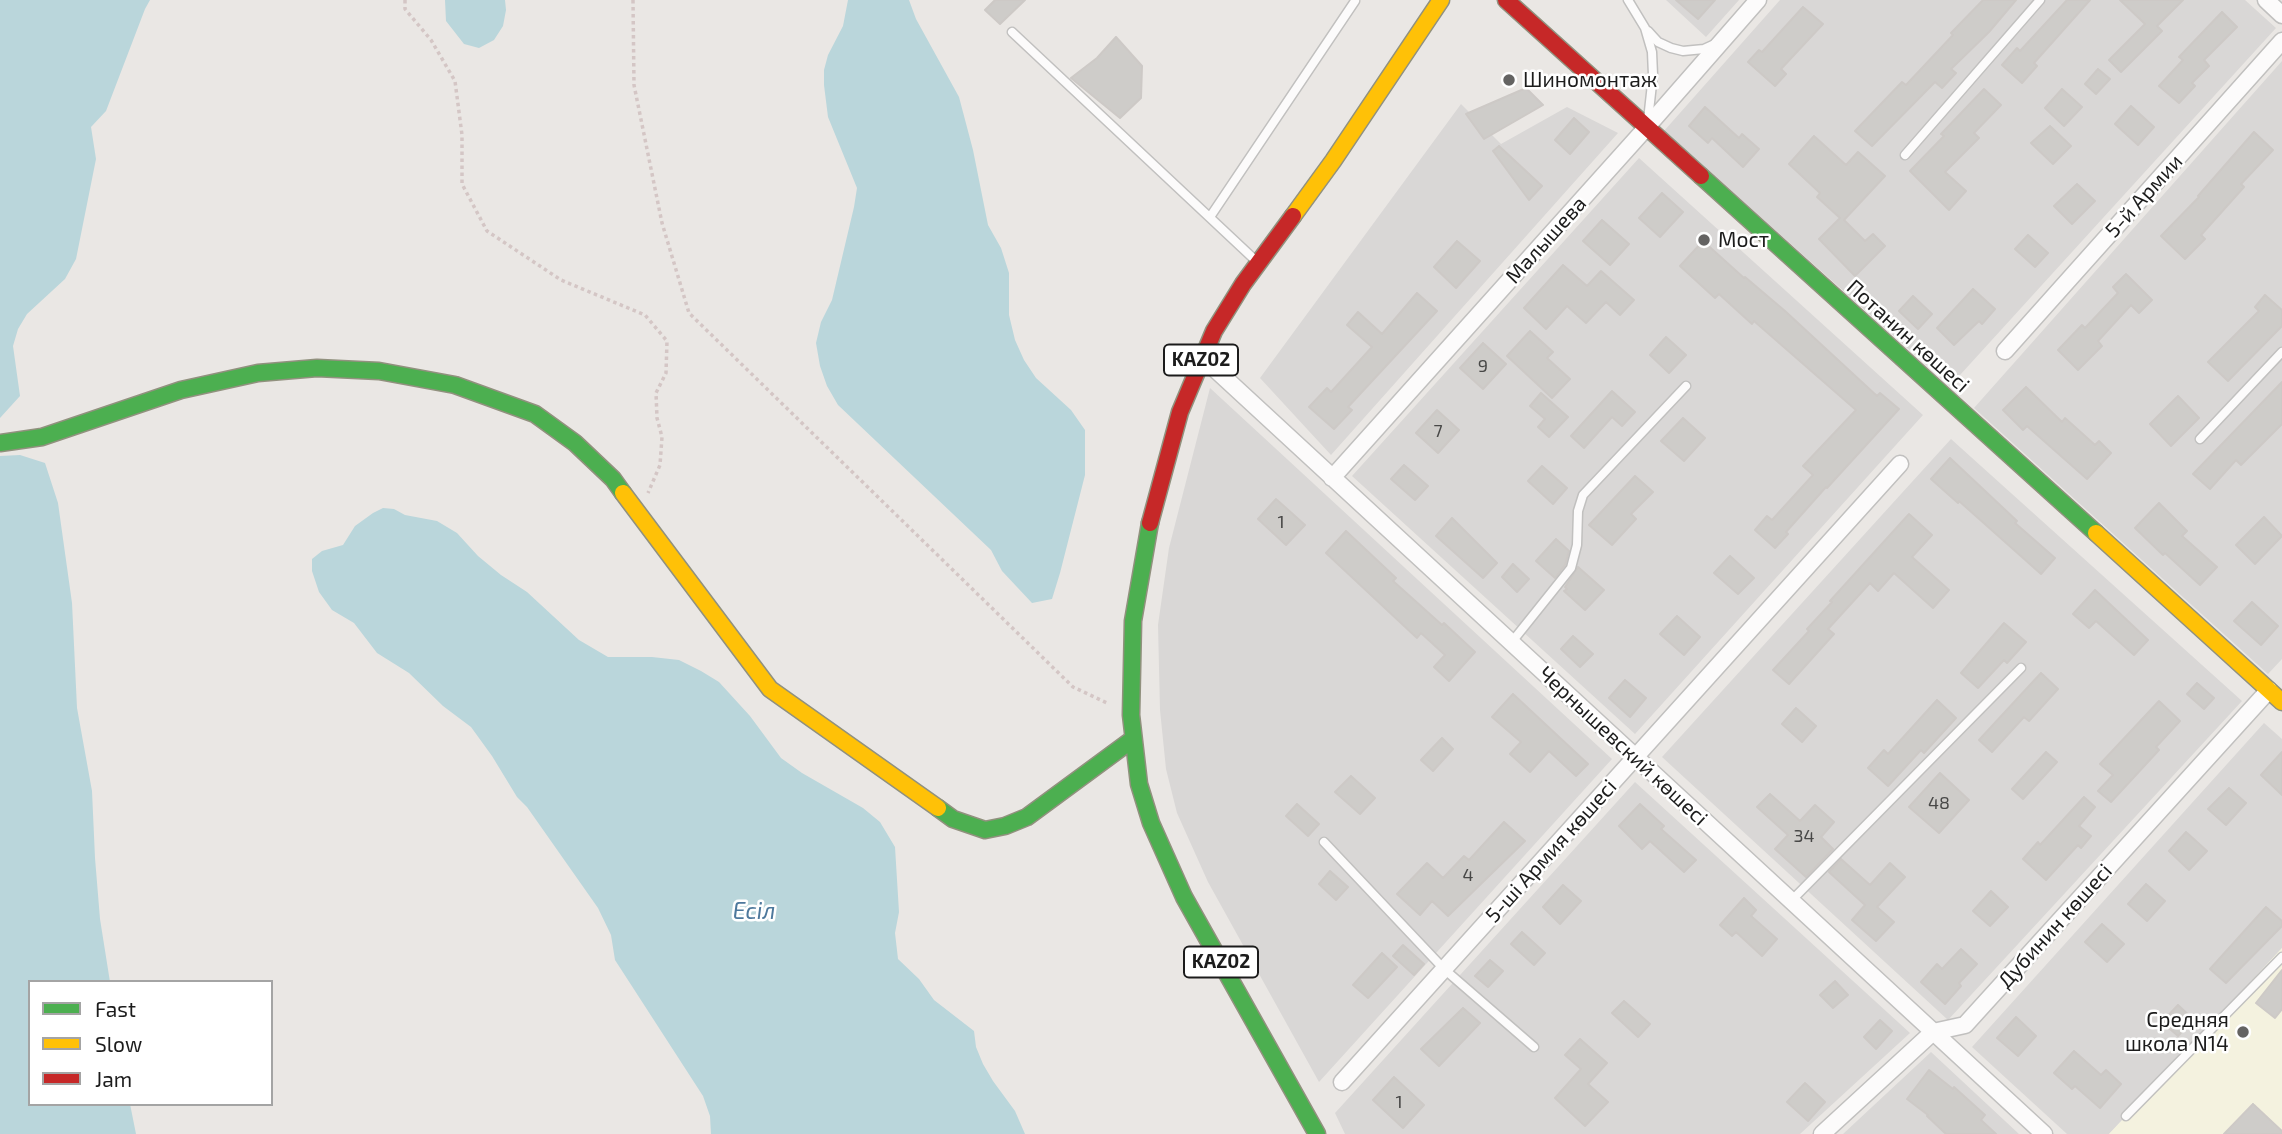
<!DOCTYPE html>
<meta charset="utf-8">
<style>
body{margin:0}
#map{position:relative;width:2282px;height:1134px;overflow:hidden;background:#eae7e4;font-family:"Exo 2",sans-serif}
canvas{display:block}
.legend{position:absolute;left:28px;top:980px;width:245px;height:126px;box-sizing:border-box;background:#fff;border:2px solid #a4a4a4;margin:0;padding:9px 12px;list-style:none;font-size:21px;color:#1c1c1c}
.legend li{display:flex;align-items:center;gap:14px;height:35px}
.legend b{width:35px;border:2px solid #a4a4a4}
</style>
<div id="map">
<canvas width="2282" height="1134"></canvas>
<ul class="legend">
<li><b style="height:9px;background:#4caf50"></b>Fast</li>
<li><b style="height:9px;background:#ffc107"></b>Slow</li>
<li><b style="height:9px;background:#c62828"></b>Jam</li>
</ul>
</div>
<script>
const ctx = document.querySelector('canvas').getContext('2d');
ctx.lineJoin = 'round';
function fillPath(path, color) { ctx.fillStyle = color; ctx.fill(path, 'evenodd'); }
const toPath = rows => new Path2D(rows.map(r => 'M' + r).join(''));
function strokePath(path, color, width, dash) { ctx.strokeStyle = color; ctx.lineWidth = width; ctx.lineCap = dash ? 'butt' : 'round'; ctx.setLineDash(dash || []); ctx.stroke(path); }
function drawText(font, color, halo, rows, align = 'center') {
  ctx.font = font + ' "Exo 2",sans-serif'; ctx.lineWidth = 5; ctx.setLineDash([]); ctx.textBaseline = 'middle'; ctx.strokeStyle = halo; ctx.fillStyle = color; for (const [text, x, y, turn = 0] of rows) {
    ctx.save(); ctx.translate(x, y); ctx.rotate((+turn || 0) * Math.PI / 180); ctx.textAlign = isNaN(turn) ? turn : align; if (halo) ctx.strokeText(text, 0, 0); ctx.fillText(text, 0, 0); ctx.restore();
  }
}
const residential = toPath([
 [1666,0,1739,0,1706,37],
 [1780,0,2245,0,2276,28,1950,386,1664,131],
 [2282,61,2282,659,2268,674,1974,408],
 [1461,104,1501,144,1567,107,1618,133,1331,455,1260,378],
 [1639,158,1923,415,1635,734,1352,476],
 [1210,388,1612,759,1319,1082,1208,882,1177,813,1166,769,1160,710,1158,625,1169,548],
 [1951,439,2242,701,1948,1020,1662,757],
 [2264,723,2282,739,2282,948,2109,1134,2067,1134,1972,1047],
 [1635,782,1910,1033,1800,1134,1345,1134,1335,1113],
 [1931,1052,2019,1134,1843,1134]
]);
const education = toPath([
 [2282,948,2282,1134,2109,1134,2126,1116]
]);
const water = toPath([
 [0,0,150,0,145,9,106,111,91,127,96,159,76,259,65,279,27,314,18,329,13,346,20,396,0,418],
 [445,0,505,0,506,10,503,26,494,40,479,48,464,44,446,21],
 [848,0,909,0,916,19,959,97,973,150,988,225,1001,248,1009,273,1009,315,1015,340,1024,360,1036,378,1071,410,1085,430,1085,475,1060,573,1052,599,1032,603,1002,571,991,550,838,405,827,386,820,366,816,343,821,322,832,300,854,207,857,188,828,117,824,85,824,70,828,55,843,26],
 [20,455,45,463,58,503,72,603,77,708,92,791,95,858,100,919,110,982,30,982,30,1104,130,1104,136,1134,0,1134,0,456],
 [383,508,394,509,405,515,437,521,457,533,478,556,501,575,527,592,579,640,608,657,652,657,679,660,701,671,719,682,750,716,781,758,802,773,863,808,880,822,895,847,899,912,895,933,898,959,919,979,934,1000,974,1031,976,1047,983,1064,993,1081,1015,1111,1025,1134,711,1134,710,1116,703,1096,615,960,611,935,598,908,527,807,517,797,492,756,471,727,443,706,409,673,377,653,354,623,332,610,319,592,312,571,312,559,322,551,343,545,355,526,373,513]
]);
const building = toPath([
 [995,0,1025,0,1000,24,985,10,995,0],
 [1676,0,1715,0,1698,19,1676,0],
 [1983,0,2016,0,1989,32,1951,69,1956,73,1942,88,1935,82,1872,146,1855,131,1902,82,1906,85,1953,35,1951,33,1983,0],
 [2067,0,2090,0,2034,63,2037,66,2022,83,2002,65,2017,48,2020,51,2067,0],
 [2120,0,2183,0,2157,26,2162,31,2121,72,2109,60,2145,24,2120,0],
 [1803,7,1823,24,1781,69,1786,74,1775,86,1748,62,1759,50,1762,52,1803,7],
 [2222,12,2237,27,2204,60,2209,66,2192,83,2195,86,2179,103,2159,86,2183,60,2179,57,2222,12],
 [1116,37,1142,66,1141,98,1120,118,1071,78,1097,58,1116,37],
 [2098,69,2110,79,2096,94,2085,84,2098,69],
 [1526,88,1543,105,1484,139,1466,114,1526,88],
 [1984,89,2001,105,1974,133,1979,138,1945,172,1966,191,1949,210,1910,171,1944,136,1941,134,1984,89],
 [2062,89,2082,107,2064,126,2045,108,2062,89],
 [2131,106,2154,127,2138,145,2115,124,2131,106],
 [1705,107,1739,138,1742,134,1759,149,1743,167,1712,138,1708,143,1689,126,1705,107],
 [1574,118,1589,132,1570,154,1555,140,1574,118],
 [2050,126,2071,146,2053,164,2031,143,2050,126],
 [2254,132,2273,150,2241,184,2244,187,2201,235,2205,239,2185,259,2161,236,2199,197,2198,196,2254,132],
 [1814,136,1846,165,1858,152,1885,176,1844,220,1865,241,1873,234,1885,246,1855,276,1819,239,1840,218,1817,197,1820,193,1789,164,1814,136],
 [1499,146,1542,186,1529,200,1493,151,1499,146],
 [2077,184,2095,201,2072,224,2054,206,2077,184],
 [1662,193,1683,212,1660,237,1639,218,1662,193],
 [1602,220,1629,244,1610,265,1583,241,1602,220],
 [2028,235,2048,253,2035,267,2015,249,2028,235],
 [1457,241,1480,261,1456,288,1434,267,1457,241],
 [1703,241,1744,278,1745,277,1785,311,1877,396,1880,393,1899,409,1827,488,1826,487,1786,532,1788,534,1775,548,1755,530,1767,516,1772,520,1813,475,1803,466,1856,410,1754,321,1752,324,1719,294,1715,298,1680,266,1703,241],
 [1563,265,1587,286,1601,271,1634,300,1620,315,1606,302,1586,323,1567,306,1546,329,1524,308,1563,265],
 [2126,274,2152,300,2139,313,2131,305,2098,341,2102,346,2078,370,2058,350,2082,325,2085,328,2118,293,2113,287,2126,274],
 [1973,289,1995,309,1982,324,1979,321,1954,345,1937,328,1973,289],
 [1417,293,1437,311,1348,407,1352,410,1334,429,1309,407,1327,388,1331,392,1372,347,1347,325,1358,312,1382,334,1417,293],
 [2265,295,2282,310,2282,326,2228,381,2208,362,2259,311,2255,307,2265,295],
 [1913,296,1932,314,1918,329,1899,311,1913,296],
 [1530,331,1553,352,1547,358,1570,379,1552,398,1507,356,1530,331],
 [1666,337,1686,355,1669,373,1650,355,1666,337],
 [1483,343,1506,364,1483,389,1460,368,1483,343],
 [2282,382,2282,424,2241,465,2236,460,2210,489,2193,474,2282,382],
 [2026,387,2062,422,2065,418,2095,445,2099,441,2111,453,2087,479,2027,426,2023,430,2003,410,2026,387],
 [1612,391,1635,412,1622,426,1612,417,1584,448,1571,436,1612,391],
 [1541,393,1568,417,1549,437,1538,427,1545,419,1530,406,1541,393],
 [2178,396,2199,418,2171,446,2150,424,2178,396],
 [1437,410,1459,430,1438,453,1416,433,1437,410],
 [1683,418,1705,438,1684,461,1661,441,1683,418],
 [1950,458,2017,521,2015,523,2055,558,2041,574,1959,501,1958,503,1931,479,1950,458],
 [1404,465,1428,486,1415,500,1391,479,1404,465],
 [1542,466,1567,488,1553,504,1528,481,1542,466],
 [1635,476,1653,492,1631,514,1636,519,1612,545,1589,525,1635,476],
 [1276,499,1305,525,1286,545,1258,519,1276,499],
 [2159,503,2187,531,2182,536,2217,567,2200,585,2165,553,2163,555,2135,528,2159,503],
 [1909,514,1932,535,1912,557,1949,590,1933,608,1894,573,1878,591,1870,583,1828,629,1834,634,1789,684,1773,670,1809,631,1807,629,1832,602,1830,601,1909,514],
 [2264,517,2282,536,2255,564,2236,545,2264,517],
 [1452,518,1497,563,1483,578,1436,536,1452,518],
 [1346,531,1396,578,1393,581,1442,625,1444,623,1475,652,1449,681,1434,667,1445,655,1421,633,1417,638,1326,553,1346,531],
 [1556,539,1569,551,1565,565,1555,578,1536,561,1556,539],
 [1730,556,1754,578,1738,594,1714,573,1730,556],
 [1513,564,1529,579,1517,592,1502,577,1513,564],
 [1578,567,1604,590,1585,610,1564,591,1567,589,1565,587,1578,567],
 [2095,590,2148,640,2134,655,2096,621,2089,628,2073,614,2095,590],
 [2252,602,2278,626,2261,645,2234,621,2252,602],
 [1677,616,1700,637,1684,655,1660,634,1677,616],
 [2004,623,2026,642,2007,663,2004,660,1978,688,1961,673,2004,623],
 [1573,636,1593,654,1580,667,1561,649,1573,636],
 [2041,673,2058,689,2029,721,2024,717,1992,752,1979,740,2041,673],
 [1625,680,1646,698,1630,717,1609,698,1625,680],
 [2197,683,2214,698,2204,709,2187,694,2197,683],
 [1513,694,1588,764,1576,776,1549,751,1530,772,1510,754,1521,742,1492,717,1513,694],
 [1937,700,1956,718,1924,753,1921,750,1888,786,1868,768,1884,750,1888,754,1937,700],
 [2159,701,2180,721,2156,747,2159,750,2111,802,2098,791,2113,775,2100,764,2159,701],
 [1796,708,1816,726,1802,742,1782,724,1796,708],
 [1442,738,1453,749,1433,771,1421,760,1442,738],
 [2046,752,2057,762,2023,799,2012,789,2046,752],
 [2282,752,2282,795,2261,775,2282,752],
 [1940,773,1969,800,1939,833,1909,807,1940,773],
 [1351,776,1375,798,1360,814,1335,792,1351,776],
 [2229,788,2246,803,2226,825,2208,809,2229,788],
 [1770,794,1800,821,1815,805,1834,822,1821,837,1833,849,1806,877,1775,849,1788,835,1757,807,1770,794],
 [2084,797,2095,807,2079,826,2091,836,2081,848,2078,845,2046,880,2023,859,2038,842,2040,845,2084,797],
 [1297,804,1319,824,1308,836,1286,816,1297,804],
 [1640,804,1664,826,1661,829,1696,860,1684,872,1650,841,1642,849,1619,826,1640,804],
 [1504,822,1525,841,1448,916,1432,901,1420,915,1397,894,1427,863,1443,878,1464,856,1469,860,1504,822],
 [2186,832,2207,851,2189,870,2169,851,2186,832],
 [1841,859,1870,885,1890,863,1905,877,1877,907,1894,922,1876,941,1852,920,1865,905,1829,872,1841,859],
 [1330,871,1348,887,1336,900,1319,884,1330,871],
 [2146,884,2165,901,2147,921,2128,904,2146,884],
 [1563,885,1581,901,1560,924,1543,907,1563,885],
 [1991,891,2008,907,1990,926,1973,911,1991,891],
 [1744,898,1756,910,1751,916,1777,939,1762,956,1736,932,1732,936,1720,925,1744,898],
 [2266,907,2282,921,2282,926,2226,983,2210,969,2266,907],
 [2102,924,2124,944,2107,962,2085,942,2102,924],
 [1522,932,1545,953,1534,965,1511,944,1522,932],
 [1403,945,1424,964,1414,975,1393,956,1403,945],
 [1961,949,1977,964,1959,983,1961,986,1945,1004,1921,982,1937,964,1942,969,1961,949],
 [1382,953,1397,967,1368,998,1353,985,1382,953],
 [1490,960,1503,971,1488,987,1475,976,1490,960],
 [2282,970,2282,1009,2275,1018,2256,1003,2282,970],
 [1835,981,1848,995,1833,1008,1820,995,1835,981],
 [1624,1001,1650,1024,1638,1037,1612,1013,1624,1001],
 [2178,1005,2193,1019,2178,1036,2162,1022,2178,1005],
 [1463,1008,1480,1023,1439,1066,1421,1049,1463,1008],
 [2016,1017,2036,1036,2018,1056,1997,1038,2016,1017],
 [1880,1020,1892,1031,1876,1049,1864,1037,1880,1020],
 [1580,1039,1607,1063,1588,1084,1608,1102,1585,1126,1555,1098,1581,1069,1565,1055,1580,1039],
 [2074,1051,2101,1075,2106,1070,2121,1084,2100,1108,2075,1086,2072,1089,2054,1073,2074,1051],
 [1929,1070,1953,1089,1954,1087,1985,1115,1981,1120,1996,1134,1946,1134,1927,1116,1928,1115,1907,1099,1929,1070],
 [1394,1077,1424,1105,1403,1128,1373,1100,1394,1077],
 [1805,1083,1825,1102,1808,1121,1787,1102,1805,1083],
 [2253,1104,2282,1131,2282,1134,2224,1134,2253,1104]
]);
const path = toPath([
 [405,0,405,9,431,40,455,81,462,135,462,184,487,231,561,280,645,315,667,341,666,373,656,393,657,418,662,437,660,465,648,493],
 [633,0,634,85,662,223,689,313,1073,687,1107,703]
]);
const lane = toPath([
 [1628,0,1645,28,1652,52,1653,75,1648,120],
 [1648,31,1658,42,1671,48,1683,51,1704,49,1715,44],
 [1012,32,1254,259],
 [1905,155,2040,0],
 [1210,217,1355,1],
 [2200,439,2282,352],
 [1511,643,1571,568,1577,545,1578,511,1583,495,1686,386],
 [1324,842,1444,969,1534,1047],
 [1791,901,2021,668],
 [2126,1116,2282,957]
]);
const street = toPath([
 [2266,0,2282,15],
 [2005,351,2282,41],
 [1202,357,2044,1134],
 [1332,478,1646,128,1758,0],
 [1342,1082,1900,464],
 [1822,1134,1933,1032,1965,1025,2269,690]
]);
const fast = toPath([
 [1701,176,2096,533],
 [0,443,42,437,181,390,258,373,317,368,379,371,455,385,535,414,575,443,613,479,623,493],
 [1150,523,1133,621,1131,715,1139,784,1151,823,1184,897,1317,1134],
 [938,808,953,819,985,830,1005,826,1027,817,1133,739]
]);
const slow = toPath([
 [1293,216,1333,161,1441,0],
 [623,493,770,689,938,808],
 [2096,533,2282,702]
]);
const jam = toPath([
 [1506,0,1701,176],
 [1150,523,1180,412,1214,331,1243,284,1293,216]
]);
const markers = [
 [1509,80,7,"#646362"],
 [1704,240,7,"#646362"],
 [2243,1032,7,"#646362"]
];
const numberNames = [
 ["9",1483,366],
 ["7",1438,431],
 ["1",1281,522],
 ["48",1939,803],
 ["34",1804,836],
 ["4",1468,875],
 ["1",1399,1102]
];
const shields = [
 [1201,360,74],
 [1221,962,74]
];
const shieldNames = [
 ["KAZ02",1201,360],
 ["KAZ02",1221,962]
];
const poiNames = [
 ["Шиномонтаж",1523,80],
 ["Мост",1718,240],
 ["Средняя",2229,1020,"right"],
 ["школа N14",2229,1044,"right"]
];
const streetNames = [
 ["5-й Армии",2144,196,-48],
 ["Малышева",1546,240,-48],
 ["Потанин көшесі",1908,336,42],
 ["Чернышевский көшесі",1623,746,43],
 ["5-ші Армия көшесі",1551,851,-48],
 ["Дубинин көшесі",2055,926,-48]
];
const waterNames = [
 ["Есіл",754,911]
];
fillPath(residential, '#d9d7d6');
fillPath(education, '#f4f2df');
fillPath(water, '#bad6db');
fillPath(building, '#ceccc9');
strokePath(building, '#cdc9c6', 2);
strokePath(lane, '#c1c0bf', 11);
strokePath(street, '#c1c0bf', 19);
strokePath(fast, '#91917e', 19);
strokePath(slow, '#91917e', 19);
strokePath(jam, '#91917e', 19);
strokePath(path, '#d4c6c5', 3.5, [3.5, 3.5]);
strokePath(lane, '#fcfbfb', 8);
strokePath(street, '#fcfbfb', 16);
strokePath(fast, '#4caf50', 16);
strokePath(slow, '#ffc107', 16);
strokePath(jam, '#c62828', 16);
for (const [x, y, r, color] of markers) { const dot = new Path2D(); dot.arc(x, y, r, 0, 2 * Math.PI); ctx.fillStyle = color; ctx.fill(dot); strokePath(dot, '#fff', 2.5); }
drawText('18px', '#484847', null, numberNames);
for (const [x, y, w] of shields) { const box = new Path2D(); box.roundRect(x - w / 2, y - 15.5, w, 31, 5); ctx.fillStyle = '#fff'; ctx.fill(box); strokePath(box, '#1c1c1c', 2); }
drawText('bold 19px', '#1c1c1c', null, shieldNames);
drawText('21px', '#1c1c1c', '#fff', poiNames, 'left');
drawText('21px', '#1c1c1c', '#fff', streetNames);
drawText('italic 23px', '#4d789c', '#fff', waterNames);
</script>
